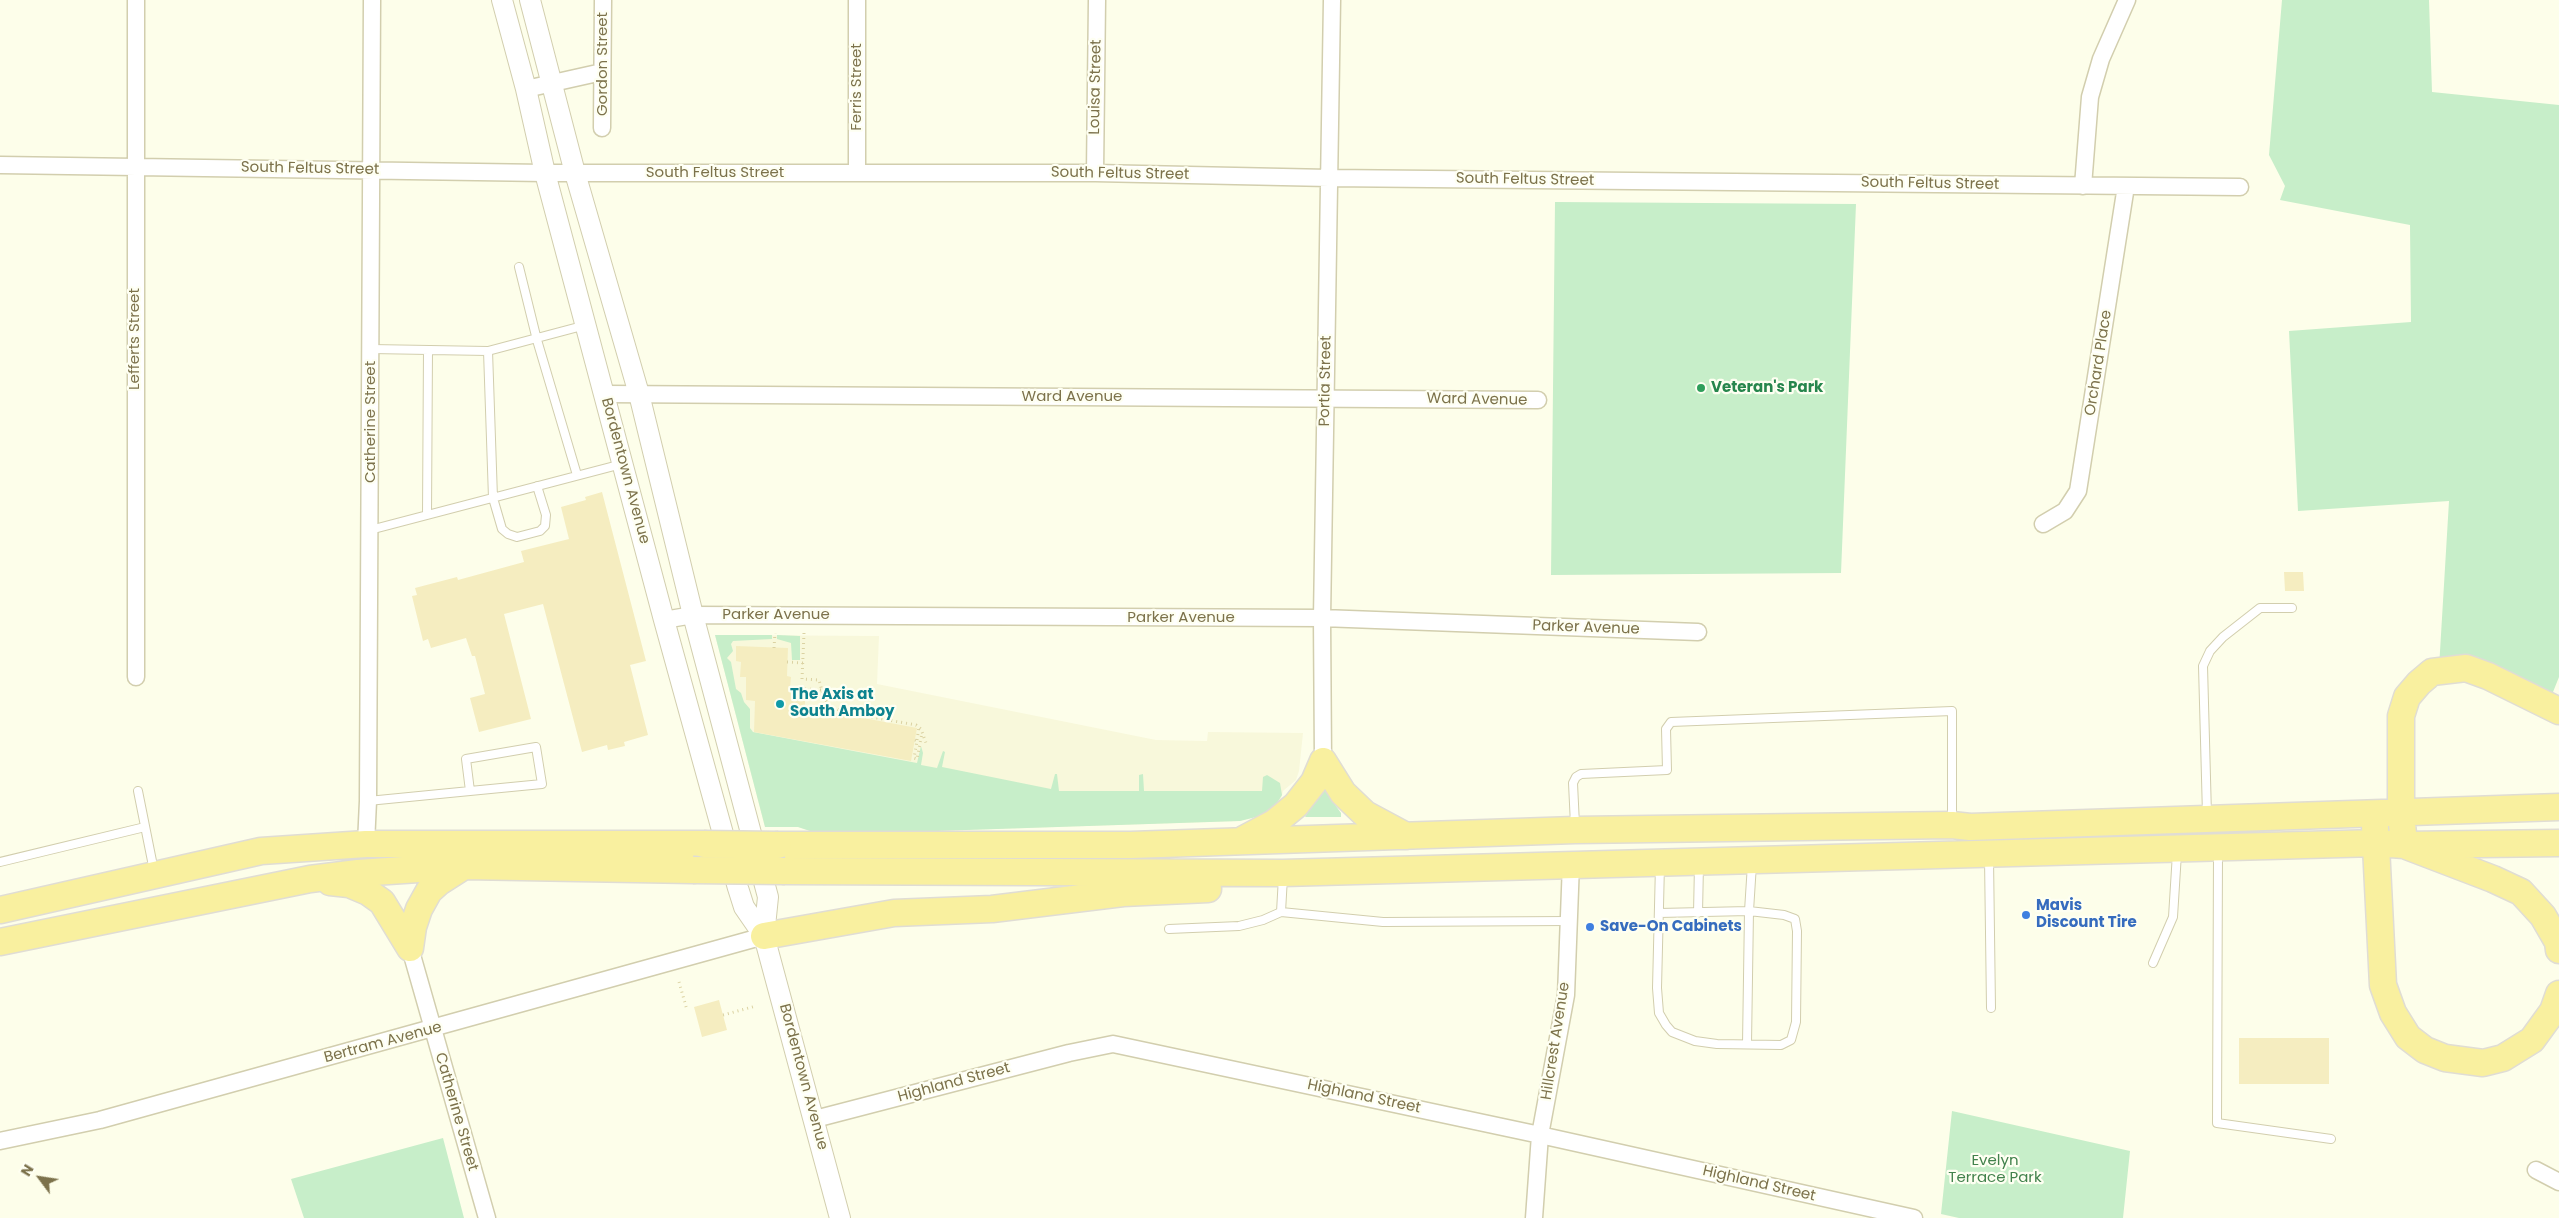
<!DOCTYPE html>
<style>
body{margin:0}
#map{position:relative;width:2559px;height:1218px;overflow:hidden;background:#fdfeea;font-family:Poppins,sans-serif}
canvas{display:block}
.north{position:absolute;left:15px;top:1153px;width:50px;height:50px;-webkit-text-stroke:4px #fefff2;paint-order:stroke;rotate:301deg;font-size:14px;font-weight:700;line-height:20px;text-align:center;color:#7c724b}
.north::after{content:'';display:block;margin:auto;width:18px;height:22px;background:#7c724b;clip-path:polygon(50% 0,100% 100%,50% 72%,0 100%)}
</style>
<div id="map">
<canvas width="2559" height="1218"></canvas>
<div class="north">N</div>
</div>
<script>
const ctx = document.querySelector('canvas').getContext('2d');
ctx.lineJoin = 'round';
function fillPath(path, color) { ctx.fillStyle = color; ctx.fill(path, 'evenodd'); }
const toPath = rows => new Path2D(rows.map(r => 'M' + r).join(''));
function strokePath(path, color, width, dash) { ctx.strokeStyle = color; ctx.lineWidth = width; ctx.lineCap = dash ? 'butt' : 'round'; ctx.setLineDash(dash || []); ctx.stroke(path); }
function drawText(font, color, halo, rows, align = 'center') {
  ctx.font = font + ' Poppins,sans-serif'; ctx.lineWidth = 4.5; ctx.setLineDash([]); ctx.textBaseline = 'middle'; ctx.strokeStyle = halo; ctx.fillStyle = color; for (const [text, x, y, turn = 0] of rows) {
    ctx.save(); ctx.translate(x, y); ctx.rotate((+turn || 0) * Math.PI / 180); ctx.textAlign = isNaN(turn) ? turn : align; if (halo) ctx.strokeText(text, 0, 0); ctx.fillText(text, 0, 0); ctx.restore();
  }
}
const residential = toPath([
 [715,635,879,636,877,684,1156,740,1207,741,1208,732,1303,733,1299,771,1296,780,1283,791,1281,799,1256,817,1240,821,936,831,810,831,798,827,765,827]
]);
const green = toPath([
 [2282,0,2429,0,2432,92,2559,105,2559,677,2549,702,2439,668,2449,501,2298,511,2289,331,2411,322,2410,225,2280,200,2285,186,2269,155],
 [1555,202,1856,204,1841,573,1551,575],
 [715,635,772,635,772,639,733,641,731,644,733,651,727,658,731,662,736,689,741,693,744,702,750,709,750,728,753,732,917,763,921,746,923,753,921,765,937,768,943,751,945,752,942,767,1051,789,1055,774,1057,774,1059,791,1139,791,1139,775,1143,774,1144,791,1262,791,1263,777,1267,775,1280,783,1282,795,1274,808,1256,817,1240,821,936,831,810,831,798,827,765,827],
 [777,635,800,636,800,660,792,660,791,643,777,639],
 [1323,788,1341,813,1341,817,1305,817],
 [1952,1111,2130,1151,2123,1218,1959,1218,1941,1214],
 [443,1138,464,1218,304,1218,291,1179]
]);
const building = toPath([
 [602,492,646,661,630,665,648,735,624,742,625,746,608,750,607,745,582,752,543,604,504,614,531,719,479,732,470,698,485,694,475,656,472,656,466,638,431,648,428,639,423,641,412,596,417,595,415,588,457,577,458,580,524,562,521,551,569,539,561,507,586,500,585,497],
 [2284,572,2303,572,2304,591,2285,591],
 [736,646,788,648,787,676,791,677,790,688,805,687,805,707,917,728,911,761,754,732,755,701,746,700,746,677,740,677,741,662,736,661],
 [719,1000,727,1030,702,1037,694,1007],
 [2239,1038,2329,1038,2329,1084,2239,1084]
]);
const path = toPath([
 [804,633,802,679,819,680,824,698,829,705,843,712,916,725,921,729,926,743],
 [774,648,775,633],
 [787,662,803,663],
 [805,689,822,690],
 [915,740,917,741,914,758,917,759,922,733],
 [917,740,919,727],
 [679,982,687,1010],
 [723,1015,756,1006]
]);
const service = toPath([
 [519,267,537,340,577,475],
 [371,349,488,351,586,325],
 [488,351,493,498,502,529,508,534,517,537,540,531,545,526,546,515,537,486],
 [427,515,428,350],
 [370,530,622,464],
 [138,791,154,871],
 [368,801,470,791,542,784,536,747,466,759,470,791],
 [2207,815,2203,666,2210,651,2223,637,2260,608,2292,608],
 [1575,825,1573,783,1576,777,1581,774,1667,770,1666,729,1671,722,1952,711,1952,821],
 [2218,852,2217,1123,2331,1139],
 [1989,858,1991,1008],
 [0,862,145,827],
 [1660,865,1657,988,1659,1013,1666,1025,1672,1032,1695,1041,1717,1044,1781,1045,1791,1040,1796,1022,1797,931,1795,919,1784,915,1749,911,1752,864],
 [1283,877,1281,912,1383,922,1569,921],
 [1659,913,1749,911,1747,1044],
 [1698,913,1699,865],
 [1169,929,1239,926,1263,920,1281,912],
 [2153,963,2173,917,2177,853]
]);
const minor = toPath([
 [857,0,857,173],
 [526,89,602,72],
 [602,128,603,0],
 [0,165,545,173,1095,173,1329,178,2240,187],
 [1095,173,1097,0],
 [2083,186,2090,97,2101,59,2127,0],
 [606,394,1538,400],
 [2043,524,2065,511,2078,491,2126,186],
 [664,620,693,615,1322,618,1698,632],
 [136,677,136,0],
 [1323,761,1322,618,1332,0],
 [366,844,368,801,372,0],
 [410,948,487,1218],
 [815,1119,1069,1053,1113,1044,1540,1135,1914,1218],
 [0,1141,100,1120,764,936],
 [2536,1170,2559,1182],
 [1534,1218,1540,1135,1566,995,1571,863]
]);
const tertiary = toPath([
 [502,0,526,89,545,173,664,620,738,888,744,907,764,936,840,1218],
 [530,0,575,173,639,394,693,615,768,897,764,936]
]);
const trunk = toPath([
 [2559,711,2488,676,2466,668,2432,672,2419,683,2407,697,2401,716,2401,813,2404,845,2493,879,2521,892,2543,916,2558,942,2559,950],
 [1323,761,1343,793,1365,814,1406,836],
 [2375,826,2383,985,2393,1013,2408,1037,2425,1050,2445,1058,2483,1063,2503,1058,2532,1040,2553,1011,2559,994],
 [1244,839,1274,823,1296,805,1314,782,1323,761],
 [778,845,1131,845,1575,830,1952,825,1970,827,2559,807],
 [785,871,1283,873,2377,843,2404,845,2559,843],
 [330,882,349,884,368,892,382,902,410,948],
 [0,910,261,851,366,844,704,844],
 [764,936,894,913,992,909,1123,893,1208,889],
 [0,942,310,879,358,873,464,866,693,870],
 [410,948,413,927,419,909,429,891,439,882,464,866]
]);
const trunkBridge = toPath([
 [704,844,778,845],
 [693,870,785,871]
]);
const markers = [
 [1701,388,5,"#2e9e5b"],
 [780,704,5,"#0f9aa8"],
 [2026,915,5,"#3f7fe0"],
 [1590,927,5,"#3f7fe0"]
];
const streetNames = [
 ["Gordon Street",603,64,-90],
 ["Ferris Street",857,87,-90],
 ["Louisa Street",1096,87,-89],
 ["South Feltus Street",310,169,1],
 ["South Feltus Street",715,173],
 ["South Feltus Street",1120,174,1],
 ["South Feltus Street",1525,180,1],
 ["South Feltus Street",1930,184,1],
 ["Lefferts Street",135,339,-90],
 ["Orchard Place",2099,363,-81],
 ["Portia Street",1326,381,-89],
 ["Ward Avenue",1072,397],
 ["Ward Avenue",1477,400,1],
 ["Catherine Street",371,422,-90],
 ["Bordentown Avenue",625,471,75],
 ["Parker Avenue",776,615],
 ["Parker Avenue",1181,618],
 ["Parker Avenue",1586,628,2],
 ["Hillcrest Avenue",1556,1041,-81],
 ["Bertram Avenue",383,1043,-15],
 ["Bordentown Avenue",803,1077,75],
 ["Highland Street",954,1083,-15],
 ["Highland Street",1364,1097,12],
 ["Catherine Street",456,1112,74],
 ["Highland Street",1759,1184,13]
];
const leisureNames = [
 ["Veteran's Park",1711,388]
];
const cultureNames = [
 ["The Axis at",790,695],
 ["South Amboy",790,712]
];
const shopNames = [
 ["Mavis",2036,906],
 ["Discount Tire",2036,923],
 ["Save-On Cabinets",1600,927]
];
const parkNames = [
 ["Evelyn",1995,1161],
 ["Terrace Park",1995,1178]
];
fillPath(residential, '#f8f8db');
fillPath(green, '#c7eec9');
fillPath(building, '#f5edc0');
strokePath(service, '#d2ceae', 10);
strokePath(minor, '#d2ceae', 19);
strokePath(tertiary, '#d2ceae', 22);
strokePath(trunk, '#e0ddd4', 29);
strokePath(path, '#dbd2a2', 3, [1, 4]);
strokePath(service, '#fff', 8);
strokePath(minor, '#fff', 16);
strokePath(tertiary, '#fff', 20);
strokePath(trunk, '#f9f09f', 26);
strokePath(trunkBridge, '#e0ddd4', 29, []);
strokePath(trunkBridge, '#f9f09f', 26);
for (const [x, y, r, color] of markers) { const dot = new Path2D(); dot.arc(x, y, r, 0, 2 * Math.PI); ctx.fillStyle = color; ctx.fill(dot); strokePath(dot, '#fefff2', 2); }
drawText('15px', '#7c724b', '#fefff2', streetNames);
drawText('bold 15px', '#27864d', '#fefff2', leisureNames, 'left');
drawText('bold 15px', '#0d838f', '#fefff2', cultureNames, 'left');
drawText('bold 15px', '#366cbe', '#fefff2', shopNames, 'left');
drawText('15px', '#42824c', '#fefff2', parkNames);
</script>
